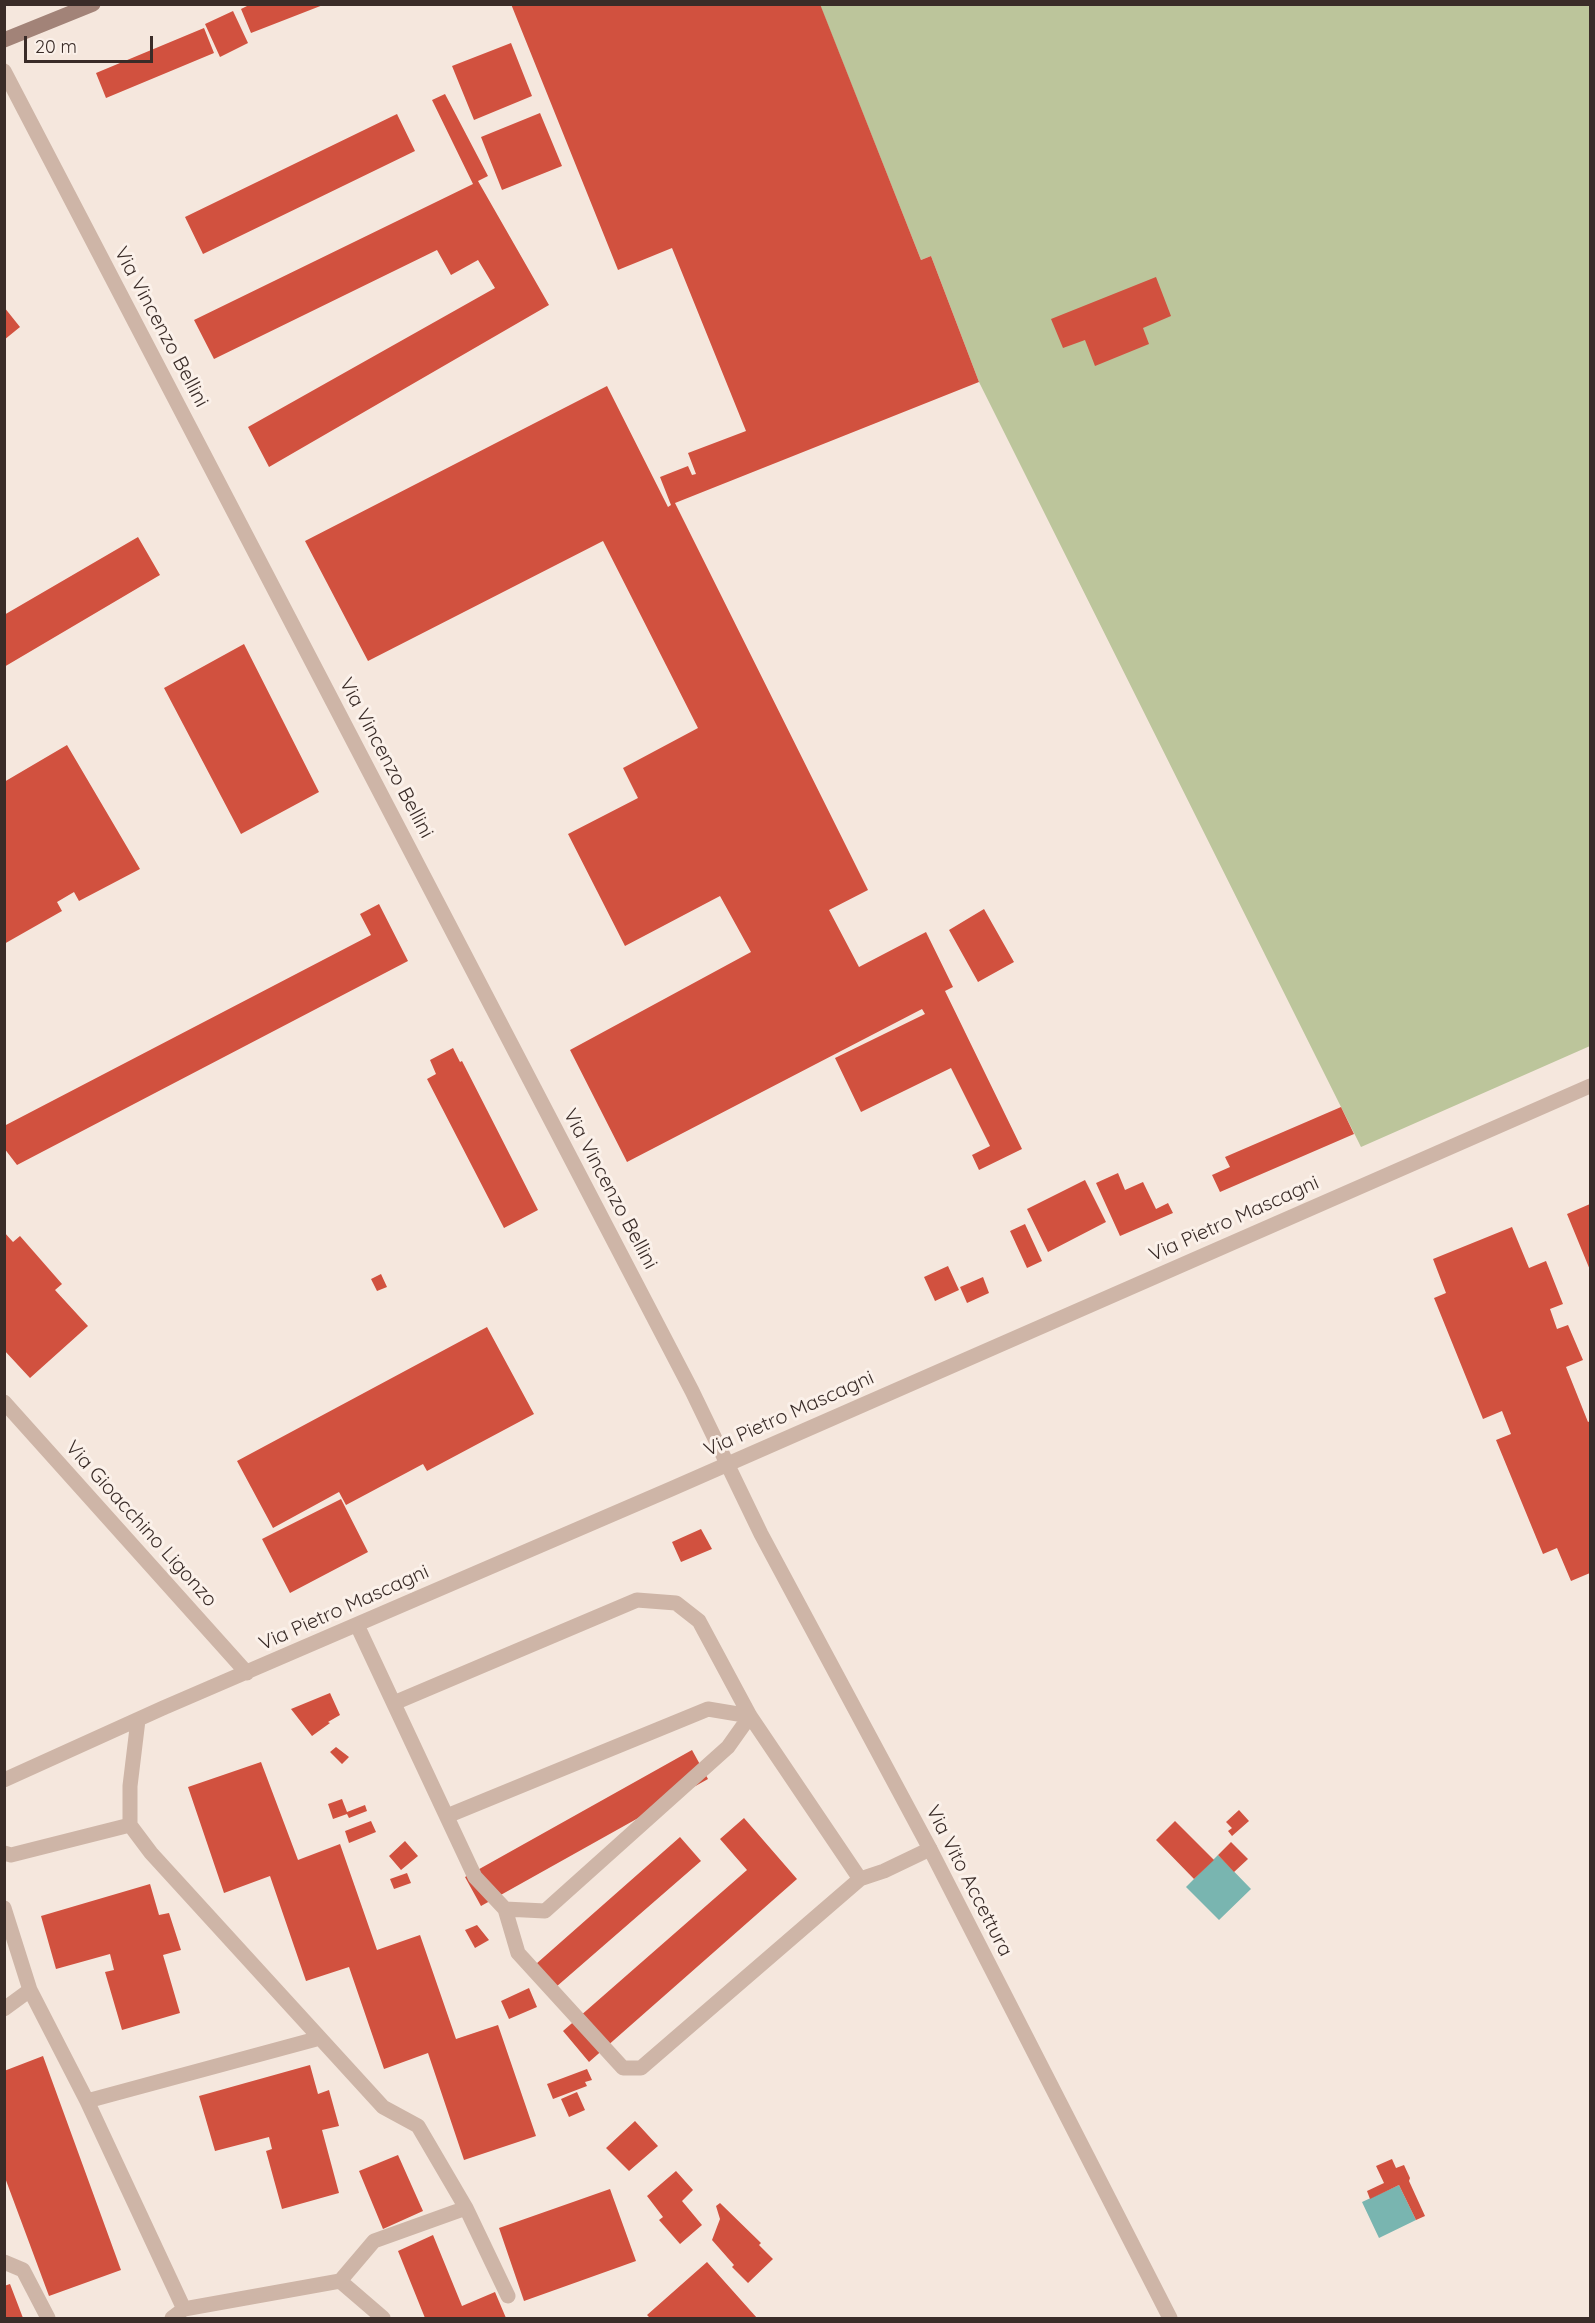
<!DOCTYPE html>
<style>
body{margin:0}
#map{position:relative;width:1595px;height:2323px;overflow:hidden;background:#f5e7dd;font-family:Quicksand,sans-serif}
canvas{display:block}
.frame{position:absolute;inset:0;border:6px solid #3a2c28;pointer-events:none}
.scale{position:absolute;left:24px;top:36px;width:129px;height:27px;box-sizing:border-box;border:3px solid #3a2c28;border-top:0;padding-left:8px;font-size:18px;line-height:21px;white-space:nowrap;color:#3a2c28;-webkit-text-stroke:4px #fbf1ea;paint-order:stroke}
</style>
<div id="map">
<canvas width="1595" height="2323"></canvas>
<div class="frame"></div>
<div class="scale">20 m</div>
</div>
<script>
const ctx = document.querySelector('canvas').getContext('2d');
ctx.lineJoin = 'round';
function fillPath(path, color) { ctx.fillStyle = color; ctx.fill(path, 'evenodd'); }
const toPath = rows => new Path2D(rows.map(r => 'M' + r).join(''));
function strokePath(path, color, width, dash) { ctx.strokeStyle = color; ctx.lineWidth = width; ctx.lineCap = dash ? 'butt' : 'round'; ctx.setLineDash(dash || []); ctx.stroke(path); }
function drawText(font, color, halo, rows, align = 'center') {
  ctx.font = font + ' Quicksand,sans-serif'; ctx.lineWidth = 6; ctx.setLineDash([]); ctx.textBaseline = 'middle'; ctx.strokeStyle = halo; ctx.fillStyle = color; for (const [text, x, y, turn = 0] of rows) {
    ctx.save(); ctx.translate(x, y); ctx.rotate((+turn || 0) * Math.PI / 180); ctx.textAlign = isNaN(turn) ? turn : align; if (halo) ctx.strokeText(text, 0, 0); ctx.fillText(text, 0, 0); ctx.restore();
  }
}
const green = toPath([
 [820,5,1590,5,1590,1046,1361,1147,979,382,931,256,921,260]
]);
const water = toPath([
 [1218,1855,1251,1889,1219,1920,1186,1887],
 [1399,2185,1416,2220,1379,2238,1362,2202]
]);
const building = toPath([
 [251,4,323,4,323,5,251,33,241,9],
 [511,4,820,4,921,260,931,256,979,382,675,503,868,890,829,910,859,967,926,932,953,987,945,991,1022,1149,979,1170,972,1155,990,1146,951,1068,861,1112,835,1058,925,1014,922,1009,627,1162,570,1050,751,952,720,896,625,946,568,834,638,798,623,768,698,728,603,541,368,661,305,541,607,386,668,507,671,505,660,477,688,466,692,475,696,474,688,453,746,431,672,248,618,270],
 [233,11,248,43,220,57,205,24],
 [204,28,214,53,106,98,96,73],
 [511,43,532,96,474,120,452,66],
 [445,94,488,176,478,181,549,305,269,467,248,427,495,288,478,260,451,275,437,250,214,359,194,320,473,184,432,100],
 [540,113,562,166,502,190,481,137],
 [397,114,415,151,203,254,185,217],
 [1156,277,1171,316,1143,328,1149,344,1095,366,1085,340,1063,348,1051,319],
 [4,307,20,327,4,340],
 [138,537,160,575,4,667,4,615],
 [244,644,319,792,241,834,164,688],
 [67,745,140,869,79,901,74,892,57,902,62,911,4,944,4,782],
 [379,904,408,961,17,1165,4,1148,4,1126,371,935,360,914],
 [984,909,1014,962,978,982,949,930],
 [453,1048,460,1062,462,1061,538,1210,504,1228,427,1079,436,1074,430,1060],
 [1341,1107,1354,1134,1220,1192,1212,1175,1230,1167,1225,1157],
 [1118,1173,1125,1190,1143,1182,1156,1209,1168,1203,1173,1213,1120,1236,1096,1183],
 [1085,1180,1106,1222,1048,1252,1027,1209],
 [1590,1204,1590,1270,1567,1214],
 [1025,1224,1042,1261,1027,1268,1010,1231],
 [1512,1227,1529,1268,1546,1261,1563,1304,1550,1309,1557,1329,1568,1325,1583,1360,1566,1367,1588,1422,1590,1421,1590,1573,1571,1581,1557,1548,1543,1554,1496,1440,1511,1434,1502,1411,1483,1419,1434,1298,1446,1293,1433,1259],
 [4,1232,13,1242,20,1236,62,1284,55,1290,88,1326,30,1378,4,1350],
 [948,1266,959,1290,935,1301,924,1277],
 [381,1274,387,1287,377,1291,371,1279],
 [983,1277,989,1293,967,1303,960,1287],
 [487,1327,534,1414,427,1471,423,1464,346,1505,339,1492,273,1528,237,1461],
 [341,1499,368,1552,290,1593,262,1539],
 [701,1529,712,1549,681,1562,672,1542],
 [330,1693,340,1715,328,1722,330,1723,312,1736,291,1709],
 [336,1747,349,1757,342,1764,330,1752],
 [692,1750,708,1779,481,1906,465,1877],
 [261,1762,298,1860,340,1844,377,1950,420,1935,456,2039,498,2025,536,2136,464,2160,428,2053,384,2069,349,1967,306,1981,270,1876,224,1893,188,1787],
 [342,1799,347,1812,365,1805,367,1811,349,1818,347,1814,333,1819,328,1804],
 [1239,1810,1249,1821,1232,1836,1228,1831,1232,1828,1226,1822],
 [744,1818,797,1879,589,2062,563,2031,747,1870,720,1839],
 [371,1821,376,1832,349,1843,345,1831],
 [1175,1821,1214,1860,1194,1879,1156,1840],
 [680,1837,701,1861,556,1987,536,1964],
 [405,1841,418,1856,401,1870,389,1856],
 [1231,1842,1248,1859,1234,1872,1218,1855],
 [407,1873,411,1883,394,1889,390,1879],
 [150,1884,159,1915,169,1913,181,1950,163,1955,180,2013,122,2030,105,1972,114,1970,110,1954,56,1969,41,1916],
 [477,1925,489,1940,475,1948,465,1930],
 [529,1988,537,2007,509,2019,501,2001],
 [43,2056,121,2270,49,2296,4,2175,4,2071],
 [310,2065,318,2094,329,2090,339,2126,322,2130,339,2193,282,2209,266,2151,272,2149,269,2137,215,2151,199,2096],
 [587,2069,592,2080,585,2082,587,2086,553,2099,547,2084],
 [577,2092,585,2110,569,2117,561,2099],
 [635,2121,658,2146,629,2171,606,2148],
 [398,2155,423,2211,383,2229,359,2171],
 [1392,2159,1396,2168,1404,2165,1410,2178,1409,2181,1425,2216,1416,2220,1399,2185,1370,2199,1367,2191,1384,2183,1376,2166],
 [676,2171,693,2190,682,2201,702,2225,680,2244,659,2220,663,2217,647,2196],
 [610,2189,636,2261,524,2301,499,2228],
 [720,2203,761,2243,759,2245,773,2259,748,2283,732,2267,734,2265,712,2240,720,2219,716,2206],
 [433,2235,462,2306,495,2292,506,2318,425,2318,398,2251],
 [707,2262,757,2318,650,2318,647,2315],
 [10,2284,23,2318,4,2318,4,2286]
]);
const service = toPath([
 [357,1625,475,1877,505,1909,545,1911,728,1747,750,1716,708,1709,447,1816],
 [394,1703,637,1600,676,1603,699,1621,750,1716,860,1879],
 [505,1909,518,1953,623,2068,641,2068,860,1879,884,1871,930,1849]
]);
const minor = toPath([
 [4,71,692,1391,761,1534,930,1849,1170,2318],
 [4,1402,247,1673],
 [138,1720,130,1786,130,1825,151,1853,383,2107,418,2126,466,2208,508,2296],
 [4,1780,163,1708,671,1489,1590,1086],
 [4,1853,11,1855,130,1825],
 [4,1908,30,1990,87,2101,184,2309],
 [4,2009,30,1990],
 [87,2101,320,2038],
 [4,2262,23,2270,48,2318],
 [340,2281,383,2318],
 [172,2318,184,2309,340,2281,374,2241,466,2208]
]);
const secondary = toPath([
 [4,40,93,4]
]);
const streetNames = [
 ["Via Vincenzo Bellini",161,327,62],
 ["Via Vincenzo Bellini",386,758,62],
 ["Via Vincenzo Bellini",610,1189,62],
 ["Via Pietro Mascagni",1234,1219,-24],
 ["Via Pietro Mascagni",789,1414,-24],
 ["Via Gioacchino Ligonzo",141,1524,48],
 ["Via Pietro Mascagni",344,1608,-24],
 ["Via Vito Accettura",969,1881,63]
];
fillPath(green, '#bcc59b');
fillPath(water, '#79b5b0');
fillPath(building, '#d1513f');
strokePath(service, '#ceb5a7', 15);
strokePath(minor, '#ceb5a7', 15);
strokePath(secondary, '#a28378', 15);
drawText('20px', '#3a2c28', '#fbf1ea', streetNames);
</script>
